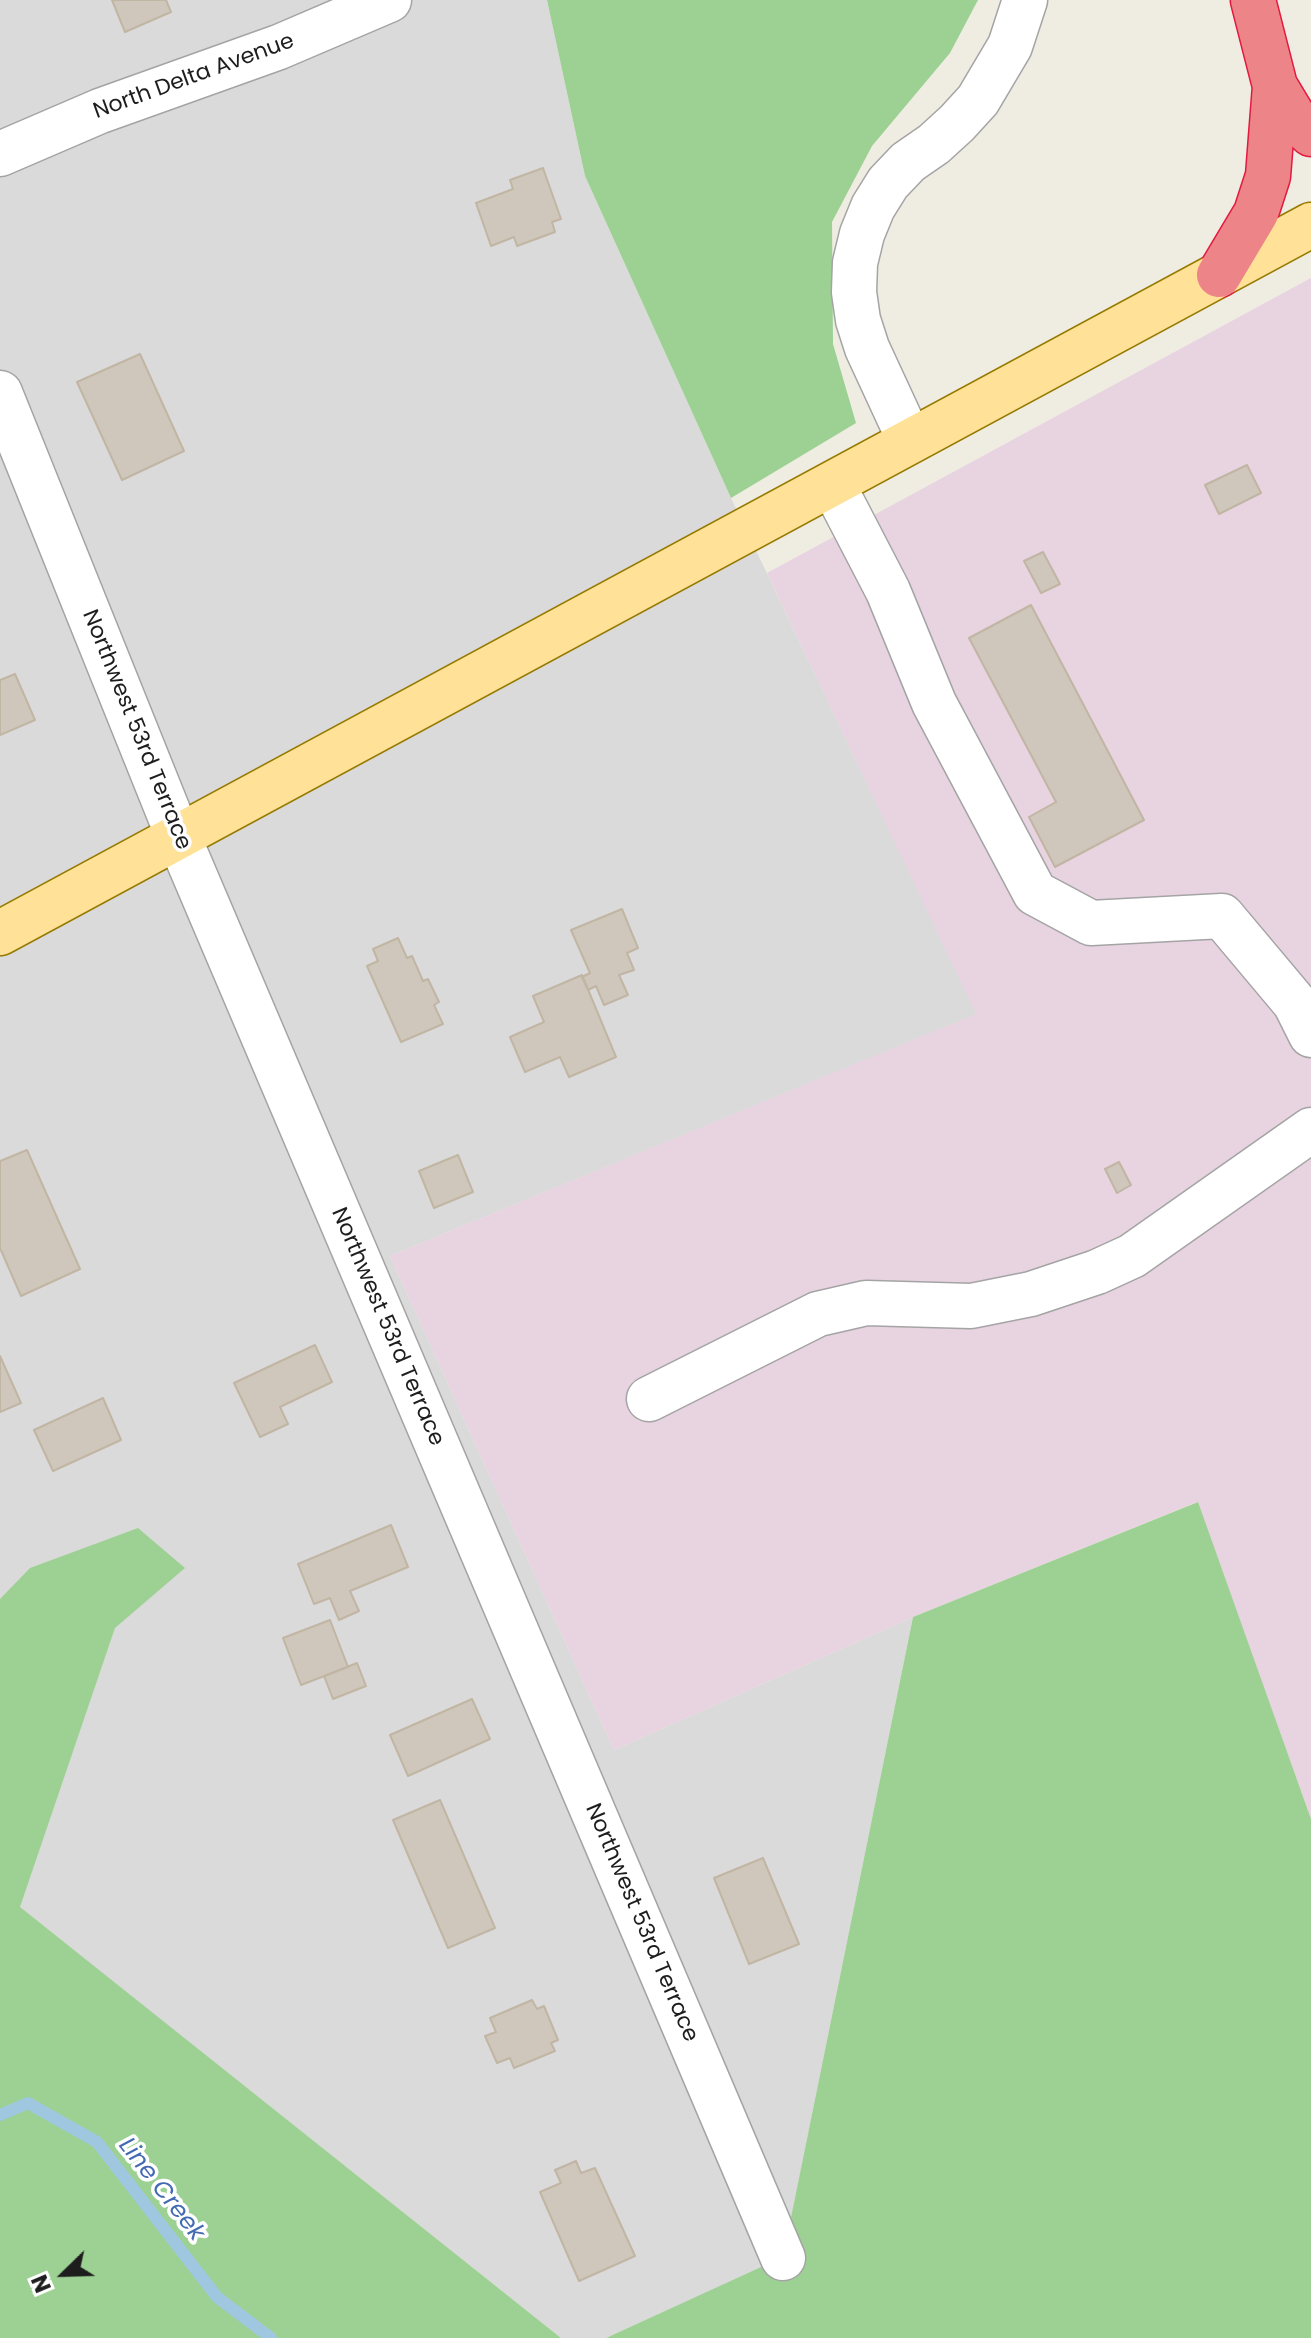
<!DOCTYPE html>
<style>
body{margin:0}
#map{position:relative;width:1311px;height:2338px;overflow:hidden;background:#efece2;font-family:Poppins,sans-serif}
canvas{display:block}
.north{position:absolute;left:24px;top:2234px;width:80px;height:80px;-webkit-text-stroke:6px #fff;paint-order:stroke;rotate:247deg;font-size:22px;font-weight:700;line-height:32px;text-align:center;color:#1d1d1d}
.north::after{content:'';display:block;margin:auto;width:28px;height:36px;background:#1d1d1d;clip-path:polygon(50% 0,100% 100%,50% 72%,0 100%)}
</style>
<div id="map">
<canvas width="1311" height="2338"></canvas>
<div class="north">N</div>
</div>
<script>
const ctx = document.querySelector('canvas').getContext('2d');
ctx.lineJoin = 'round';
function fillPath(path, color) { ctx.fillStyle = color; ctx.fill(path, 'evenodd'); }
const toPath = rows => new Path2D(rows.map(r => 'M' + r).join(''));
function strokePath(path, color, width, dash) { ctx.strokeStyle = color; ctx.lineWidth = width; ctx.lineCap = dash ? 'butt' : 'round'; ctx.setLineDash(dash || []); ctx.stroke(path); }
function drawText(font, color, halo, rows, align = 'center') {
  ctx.font = font + ' Poppins,sans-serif'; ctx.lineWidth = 7; ctx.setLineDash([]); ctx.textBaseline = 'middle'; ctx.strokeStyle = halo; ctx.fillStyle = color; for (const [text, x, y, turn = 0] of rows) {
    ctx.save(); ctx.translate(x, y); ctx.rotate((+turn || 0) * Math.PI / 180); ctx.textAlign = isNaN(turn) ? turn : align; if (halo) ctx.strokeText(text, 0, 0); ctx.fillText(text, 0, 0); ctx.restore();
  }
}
const residential = toPath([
 [0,0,547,0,585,176,731,498,977,1014,390,1256,614,1750,913,1617,783,2258,606,2338,561,2338,19,1907,115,1627,184,1568,0,1599]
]);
const industrial = toPath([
 [1311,278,1311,1819,1197,1502,913,1617,614,1750,390,1256,976,1014,767,573]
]);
const forest = toPath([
 [547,0,978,0,950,53,872,146,832,222,833,344,856,423,731,498,585,176],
 [1198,1502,1311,1819,1311,2338,606,2338,783,2257,913,1617],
 [138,1528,185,1568,115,1628,20,1907,561,2338,0,2338,0,1599,30,1568]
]);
const stream = toPath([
 [0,2115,28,2103,97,2142,217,2297,271,2338]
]);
const building = toPath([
 [112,0,166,0,171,12,125,32,112,0],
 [543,168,561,219,552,222,555,232,517,246,514,237,491,246,476,203,513,189,510,180,543,168],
 [140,354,184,451,122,480,77,382,140,354],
 [1247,465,1261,493,1219,514,1205,485,1247,465],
 [1043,552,1060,584,1041,593,1024,561,1043,552],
 [1031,605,1144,820,1055,867,1029,817,1056,802,969,638,1031,605],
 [15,674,35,720,0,735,0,680,15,674],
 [622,909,638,948,627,953,634,970,619,975,628,995,604,1005,596,986,588,990,582,977,590,973,571,930,622,909],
 [398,938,407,958,412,956,423,981,428,979,439,1002,434,1005,443,1024,401,1042,367,966,378,961,373,949,398,938],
 [582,975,616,1057,569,1077,560,1057,525,1072,510,1037,544,1022,533,996,582,975],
 [27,1150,80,1269,21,1296,0,1248,0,1161,27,1150],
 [458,1155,473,1192,434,1208,419,1171,458,1155],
 [1119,1162,1131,1185,1117,1193,1105,1169,1119,1162],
 [315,1345,332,1382,280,1407,288,1424,260,1437,234,1383,315,1345],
 [0,1356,21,1403,0,1412,0,1356],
 [103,1398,121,1440,53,1471,34,1430,103,1398],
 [391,1525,408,1567,350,1591,359,1611,339,1620,330,1598,314,1604,298,1564,391,1525],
 [330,1620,348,1667,301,1685,283,1638,330,1620],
 [357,1663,366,1686,333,1699,324,1676,357,1663],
 [472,1699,490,1739,408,1776,390,1735,472,1699],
 [440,1800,495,1928,448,1948,393,1820,440,1800],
 [763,1858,799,1944,749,1964,714,1878,763,1858],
 [532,2000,537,2009,544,2006,558,2040,551,2043,555,2051,514,2068,510,2058,497,2063,485,2036,496,2032,490,2018,532,2000],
 [576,2161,581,2173,595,2168,635,2256,579,2281,540,2192,561,2183,555,2170,576,2161]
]);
const minor = toPath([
 [0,154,100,111,279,47,389,0],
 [0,393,178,836,783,2258],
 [910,441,867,348,858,320,854,292,855,263,862,234,873,207,888,183,908,162,934,144,957,123,978,100,1010,46,1025,0],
 [833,485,888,591,934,703,1035,893,1091,923,1222,916,1295,1003,1311,1035],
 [649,1399,818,1314,866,1303,971,1306,1031,1294,1097,1272,1132,1256,1311,1130]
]);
const major = toPath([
 [0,933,1311,225]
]);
const highway = toPath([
 [1253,0,1275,86,1293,116,1311,134],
 [1219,275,1256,213,1268,176,1275,86]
]);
const streetNames = [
 ["North Delta Avenue",194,77,-20],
 ["Northwest 53rd Terrace",136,730,68],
 ["Northwest 53rd Terrace",387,1327,67],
 ["Northwest 53rd Terrace",641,1923,67]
];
const waterNames = [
 ["Line Creek",161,2190,52]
];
fillPath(residential, '#dbdada');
fillPath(industrial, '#e8d3e1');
fillPath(forest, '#9dd194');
strokePath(stream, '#9fc7e0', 12);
fillPath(building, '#cfc7bb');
strokePath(building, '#c1b5a3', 2);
strokePath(minor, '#a4a4a4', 47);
strokePath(major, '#967a00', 47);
strokePath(highway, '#e31940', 47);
strokePath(minor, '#fff', 44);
strokePath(major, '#ffe197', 44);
strokePath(highway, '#ec8488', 44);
drawText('22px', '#1d1d1d', '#fff', streetNames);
drawText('italic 24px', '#446bb2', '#fff', waterNames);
</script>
